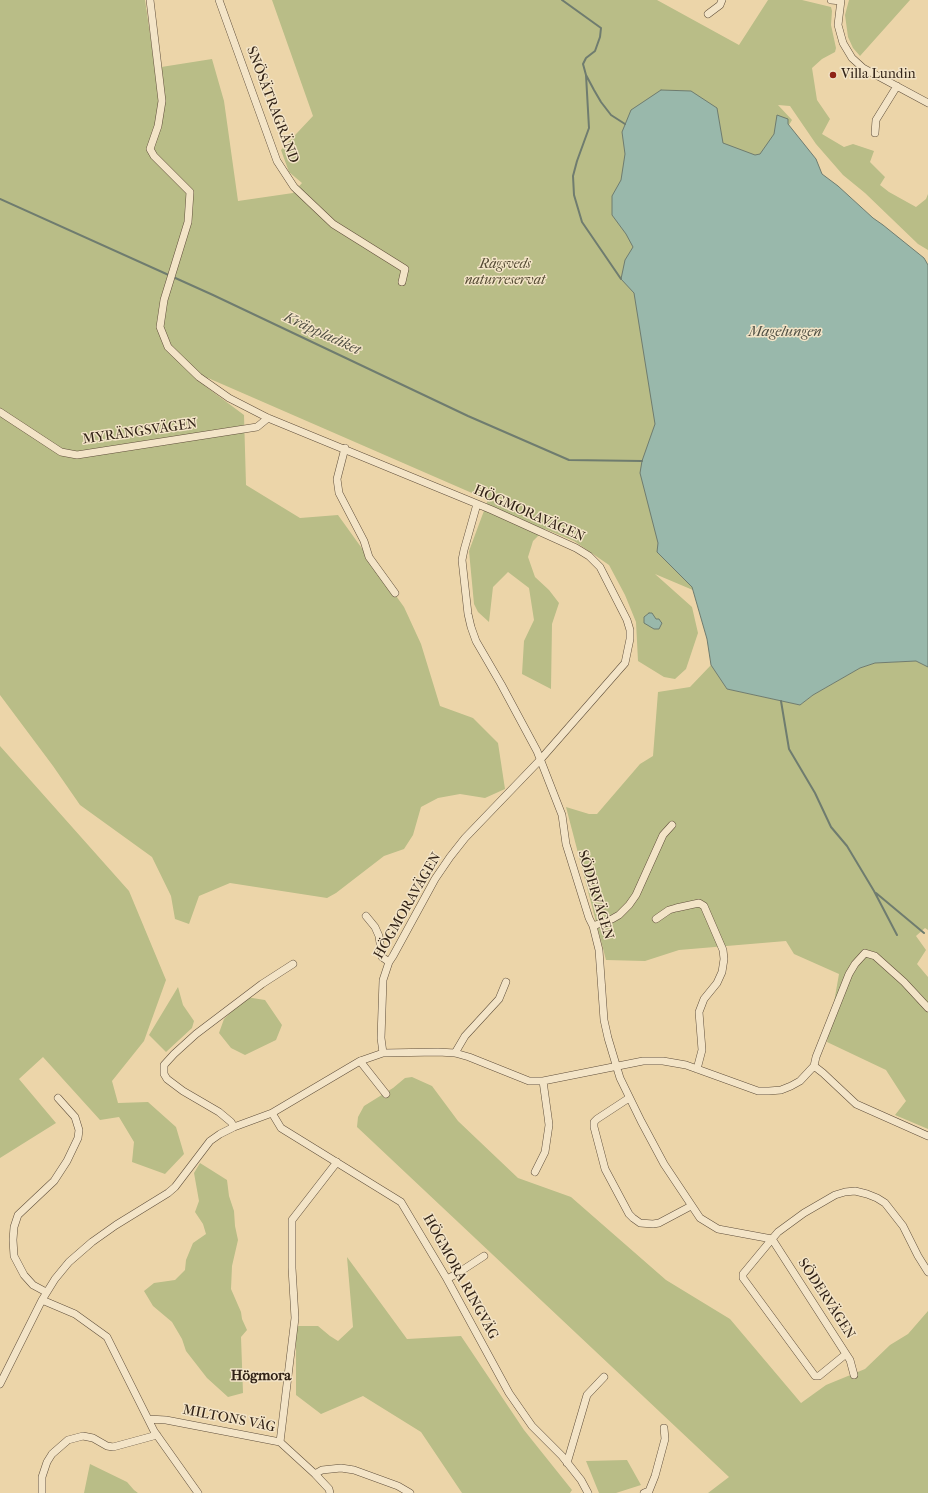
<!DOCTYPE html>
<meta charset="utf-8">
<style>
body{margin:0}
canvas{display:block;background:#ecd5a9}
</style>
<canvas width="928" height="1493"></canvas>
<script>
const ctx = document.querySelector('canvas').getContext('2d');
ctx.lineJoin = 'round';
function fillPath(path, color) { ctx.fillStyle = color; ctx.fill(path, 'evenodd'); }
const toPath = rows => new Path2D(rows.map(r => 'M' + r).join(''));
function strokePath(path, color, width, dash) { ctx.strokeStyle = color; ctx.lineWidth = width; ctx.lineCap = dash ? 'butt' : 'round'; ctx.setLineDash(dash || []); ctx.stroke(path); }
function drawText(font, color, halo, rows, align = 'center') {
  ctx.font = font + ' "IM FELL French Canon",serif'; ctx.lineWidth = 3; ctx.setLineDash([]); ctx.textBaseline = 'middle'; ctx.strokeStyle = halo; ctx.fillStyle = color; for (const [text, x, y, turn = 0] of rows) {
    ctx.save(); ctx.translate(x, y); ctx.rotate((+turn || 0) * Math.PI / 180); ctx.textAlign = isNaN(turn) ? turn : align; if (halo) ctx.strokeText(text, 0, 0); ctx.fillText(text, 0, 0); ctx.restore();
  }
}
const green = toPath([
 [0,0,145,0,155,68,212,59,224,101,238,201,293,193,302,183,289,172,281,150,313,116,272,0,657,0,739,45,768,0,802,0,831,7,832,11,831,25,836,48,835,52,822,59,812,68,817,100,830,119,822,134,844,147,853,144,874,151,870,162,885,177,880,185,889,192,916,207,926,199,928,194,928,250,918,244,865,193,843,175,816,144,790,106,778,105,792,120,718,241,707,596,655,574,692,607,698,633,686,669,675,679,664,677,638,661,636,622,625,595,609,565,574,541,545,529,533,541,528,557,535,577,549,590,559,603,552,624,551,689,522,674,524,641,534,620,529,588,508,572,493,587,489,622,478,612,474,604,469,551,488,500,208,378,205,386,244,415,246,485,300,518,338,515,404,607,421,644,440,706,473,718,498,743,505,789,485,798,460,794,438,798,421,807,413,835,404,849,384,856,336,893,327,898,230,883,199,896,189,924,175,919,171,896,152,857,80,805,53,766,0,695],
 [849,0,910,0,860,56,853,48,848,37,845,15],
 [916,661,928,667,928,930,925,928,916,936,926,950,917,964,928,977,928,1129,895,1115,906,1101,886,1070,827,1042,839,974,794,954,786,941,679,950,645,961,606,960,566,807,589,814,597,814,640,764,653,756,658,692,690,687,711,665,727,689,800,705,813,695,860,668,875,663],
 [0,746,129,891,166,980,144,1041,112,1081,118,1103,148,1102,176,1127,184,1154,165,1174,132,1162,134,1142,119,1117,100,1120,43,1057,19,1079,56,1123,0,1158],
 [178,987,183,1005,194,1021,192,1028,166,1052,149,1035],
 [246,997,265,1000,282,1025,276,1040,245,1055,231,1048,219,1033,224,1019],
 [412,1077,432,1086,458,1121,518,1178,571,1197,666,1280,730,1319,801,1403,826,1385,865,1369,890,1345,908,1334,928,1311,928,1493,708,1493,729,1477,357,1127,358,1117,364,1106,393,1088,405,1078],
 [200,1163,227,1180,229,1196,234,1211,235,1226,238,1240,232,1266,231,1289,241,1312,242,1319,247,1330,241,1337,243,1393,228,1397,207,1378,186,1351,182,1339,172,1322,153,1306,144,1291,154,1283,175,1280,185,1270,186,1260,193,1243,206,1234,203,1224,195,1212,199,1201,194,1173],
 [347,1257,407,1339,461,1336,524,1430,572,1490,570,1493,462,1493,421,1432,363,1396,321,1414,296,1395,296,1326,318,1326,330,1336,338,1341,353,1327],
 [627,1460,641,1485,616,1493,599,1493,586,1461],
 [90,1464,127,1482,134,1490,138,1493,84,1493]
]);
const water = toPath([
 [661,90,691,91,717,108,723,143,755,155,760,154,774,134,777,115,788,119,788,124,816,159,822,174,838,186,873,218,883,225,924,258,928,265,928,667,916,661,875,663,860,668,813,695,800,705,727,689,711,665,707,639,692,587,657,552,658,543,640,473,642,461,655,424,634,293,621,279,625,260,633,247,626,234,612,215,612,196,621,180,625,154,622,132,631,110,661,90],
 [649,613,652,613,656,619,659,619,661,622,662,623,659,629,654,629,644,623,644,617,649,613]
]);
const stream = toPath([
 [562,0,601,28,600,37,595,51,586,58,583,64,586,75,594,90,601,102,611,115,625,124],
 [586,75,589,128,577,161,573,176,574,195,582,222,621,279],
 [0,199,213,295,468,416,569,460,642,461],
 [781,701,789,749,815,793,831,827,847,846,874,891,897,935],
 [876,893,924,933]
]);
const minor = toPath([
 [219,0,277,161,294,187,333,224,405,269,402,282],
 [831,0,841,1],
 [841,0,838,25,843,43,852,58,863,68,928,103],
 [708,14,720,5,722,0],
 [875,133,876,120,897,86],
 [0,412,61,452,77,455,257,427,268,418],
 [345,448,337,479,339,493,364,541,369,557,395,593],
 [477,504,464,550,462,560,468,614,471,627,476,641,501,684,537,751,562,815,566,844,589,918,593,926,599,950,604,1020,608,1038,620,1078,641,1121,664,1164,700,1218,718,1229,772,1239,778,1232,804,1213,835,1195,845,1192,855,1191,867,1194,877,1198,885,1203,903,1226,918,1256,928,1272],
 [366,916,375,927,379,936,382,957,389,962],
 [656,919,669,910,676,908,699,903,704,906,723,950,724,959,722,972,717,983,704,999,699,1012,702,1050,697,1069],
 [593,926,612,919,619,915,629,905,636,895,663,835,672,825],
 [383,1053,438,1052,455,1053,469,1057,529,1081,543,1081,643,1061,663,1061,686,1065,758,1091,769,1091,781,1090,791,1086,800,1081,814,1066,816,1057,849,974,855,964,865,953,875,956,904,982,928,1008],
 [455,1053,465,1036,499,999,506,982],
 [360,1061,386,1094],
 [814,1066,823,1073,856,1104,928,1136],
 [629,1098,597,1119,594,1122,594,1127,605,1169,629,1214,633,1218,640,1223,653,1224,659,1223,691,1206],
 [272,1113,281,1128,401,1202,447,1279,509,1393,532,1426,562,1456,581,1480,588,1493],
 [234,1127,231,1122,219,1112,183,1091,167,1079,164,1074,164,1065,174,1054,196,1034,262,984,293,964],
 [535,1172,545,1152,549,1125,548,1117,543,1081],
 [447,1279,458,1273,484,1256],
 [46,1292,33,1285,24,1275,14,1256,13,1240,14,1227,18,1215,54,1181,67,1161,78,1138,79,1130,75,1117,58,1098],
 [42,1300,75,1314,107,1337,154,1431,198,1493],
 [846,1354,819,1376,815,1376,743,1278,743,1274,772,1239,846,1354,850,1360,854,1375],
 [0,1384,42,1300,55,1279,69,1262,92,1242,116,1225,168,1193,175,1187,210,1141,220,1134,234,1127,272,1113,360,1061,383,1053,381,1038,383,980,389,962,393,956,435,879,450,857,465,838,540,760,625,663,630,639,630,630,627,620,600,567,589,556,576,548,492,510,268,418,229,398,199,377,168,347,160,327,164,300,188,222,190,192,154,156,150,149,158,126,162,101,150,0],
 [149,1419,166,1420,280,1442,315,1474,329,1489,330,1493],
 [280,1442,295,1318,292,1268,292,1220,337,1162],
 [567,1463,587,1395,604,1377],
 [315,1474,322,1470,341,1468,354,1470,398,1486,410,1493],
 [42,1493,42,1477,47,1462,52,1454,68,1440,83,1436,93,1438,107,1446,113,1447,157,1435],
 [644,1493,649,1491,655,1476,665,1439,664,1428]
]);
const markers = [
 [833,75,4,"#8f2418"]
];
const poiNames = [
 ["Villa Lundin",841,75]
];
const streetNames = [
 ["SNÖSÄTRAGRÄND",272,105,69],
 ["MYRÄNGSVÄGEN",140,432,-8],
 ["HÖGMORAVÄGEN",529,514,24],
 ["SÖDERVÄGEN",595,895,73],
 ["HÖGMORAVÄGEN",408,906,-60],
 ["HÖGMORA RINGVÄG",460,1277,61],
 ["SÖDERVÄGEN",826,1299,57],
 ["MILTONS VÄG",229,1419,11]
];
const parkNames = [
 ["Rågsveds",505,265],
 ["naturreservat",505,281]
];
const waterNames = [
 ["Magelungen",785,332],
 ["Kräppladiket",322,334,25]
];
const neighbourhoodNames = [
 ["Högmora",261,1376]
];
fillPath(green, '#b9bd87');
fillPath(water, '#99b8ab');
strokePath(water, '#6f7c6f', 1);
strokePath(stream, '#6f7c6f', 2);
strokePath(minor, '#604f3b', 8);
strokePath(minor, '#f3e4c7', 7);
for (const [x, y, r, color] of markers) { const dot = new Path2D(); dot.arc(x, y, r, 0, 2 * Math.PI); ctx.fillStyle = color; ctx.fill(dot); strokePath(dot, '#f3e4c7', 1.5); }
drawText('14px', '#312216', '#f3e4c7', poiNames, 'left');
drawText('14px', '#312216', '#f3e4c7', streetNames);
drawText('italic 14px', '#534932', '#f3e4c7', parkNames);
drawText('italic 15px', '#504f43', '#f3e4c7', waterNames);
drawText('bold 15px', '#312216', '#f3e4c7', neighbourhoodNames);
</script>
